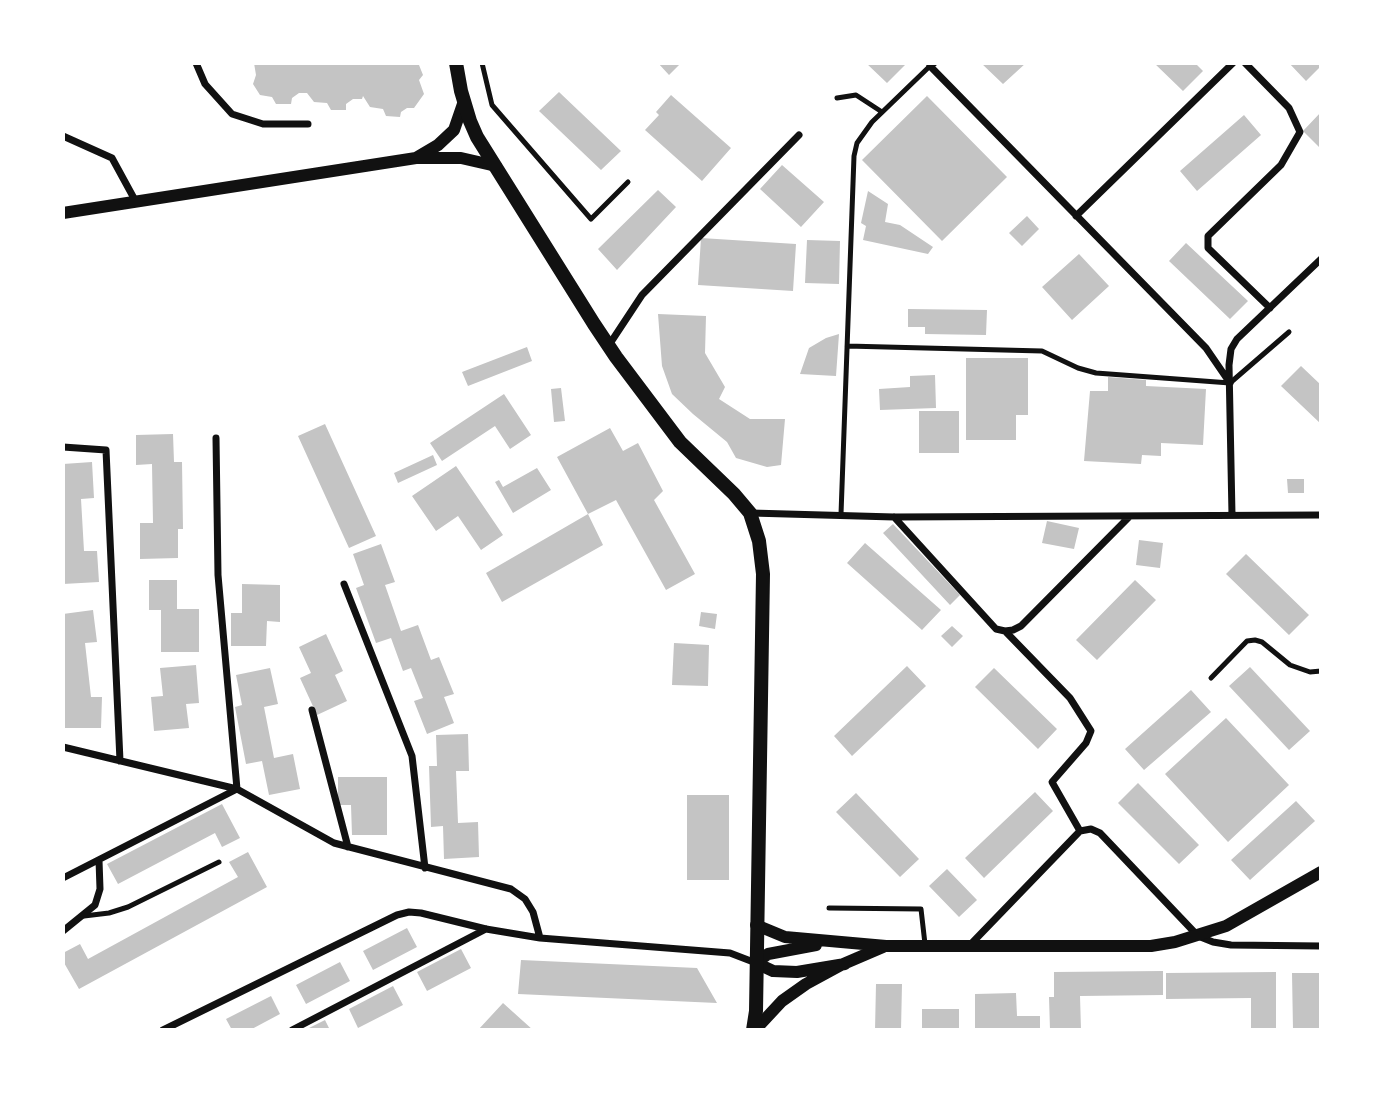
<!DOCTYPE html>
<style>
body{margin:0}
#map{position:relative;width:1384px;height:1093px;overflow:hidden;background:#fff;font-family:"Noto Sans",sans-serif}
canvas{display:block}
.frame{position:absolute;inset:0;border:65px solid #fff;pointer-events:none}
</style>
<div id="map">
<canvas width="1384" height="1093"></canvas>
<div class="frame"></div>
</div>
<script>
const ctx = document.querySelector('canvas').getContext('2d');
ctx.lineJoin = 'round';
function fillPath(path, color) { ctx.fillStyle = color; ctx.fill(path, 'evenodd'); }
const toPath = rows => new Path2D(rows.map(r => 'M' + r).join(''));
function strokePath(path, color, width, dash) { ctx.strokeStyle = color; ctx.lineWidth = width; ctx.lineCap = dash ? 'butt' : 'round'; ctx.setLineDash(dash || []); ctx.stroke(path); }
const building = toPath([
 [254,63,367,63,369,65,410,63,419,65,423,75,419,80,424,94,414,108,407,108,401,112,400,117,386,116,383,109,370,107,363,96,362,99,353,99,346,104,346,110,331,110,327,103,314,102,307,93,299,93,292,98,291,104,276,104,272,97,260,95,253,84,256,75],
 [658,63,681,63,669,75],
 [866,63,907,63,887,83],
 [981,63,1026,63,1003,84],
 [1154,63,1195,63,1203,71,1183,91],
 [1289,63,1321,63,1321,66,1306,81],
 [559,92,621,151,601,170,539,111],
 [671,95,731,148,702,181,645,130,659,115,656,112],
 [927,96,1007,177,942,241,862,160],
 [1321,112,1321,149,1303,131],
 [1244,115,1261,135,1197,191,1180,171],
 [782,165,824,202,801,227,760,189],
 [658,190,676,207,617,270,598,249],
 [868,191,888,204,885,222,900,225,933,247,928,254,863,240,866,226,861,223],
 [1027,216,1039,229,1022,246,1009,233],
 [701,238,796,244,793,291,698,285],
 [807,240,840,241,839,284,805,283],
 [1186,243,1248,301,1230,319,1169,261],
 [1079,254,1109,286,1072,320,1042,287],
 [908,309,987,310,986,335,925,334,925,327,908,327],
 [658,314,706,316,705,353,725,387,719,399,750,419,785,419,781,465,767,467,736,458,727,442,693,414,672,394,662,366],
 [839,334,836,376,800,374,809,348,826,338],
 [527,347,532,361,468,386,462,372],
 [966,358,1028,358,1028,415,1016,415,1016,440,966,440],
 [1301,366,1321,385,1321,424,1281,386],
 [935,375,936,408,880,410,879,389,910,387,910,376],
 [1108,377,1146,380,1146,386,1206,389,1203,445,1161,443,1161,456,1142,455,1141,464,1084,461,1090,391,1108,391],
 [561,388,565,421,554,422,551,389],
 [504,394,531,435,510,449,495,426,442,461,430,443],
 [919,411,959,411,959,453,919,453],
 [325,424,376,536,349,548,298,436],
 [610,428,623,451,638,443,663,491,654,500,695,574,666,590,616,500,588,514,557,457],
 [173,434,174,462,182,462,183,529,178,529,178,558,140,559,140,523,153,523,152,464,136,465,136,435],
 [433,455,437,465,398,483,394,473],
 [92,462,94,498,81,499,84,551,97,551,99,582,63,584,63,464],
 [456,466,503,535,481,550,458,516,436,531,412,496],
 [537,468,551,490,513,513,495,482,499,480,503,487],
 [1287,479,1304,479,1304,493,1288,493],
 [588,514,603,545,502,602,486,573],
 [1047,521,1079,528,1074,549,1042,543],
 [893,524,960,595,950,605,883,533],
 [1139,540,1163,543,1160,568,1136,565],
 [865,543,941,610,922,630,847,563],
 [381,544,395,582,385,585,401,631,418,625,431,660,439,657,454,694,444,697,454,723,427,734,414,701,423,698,411,668,403,671,391,638,376,643,356,588,364,585,353,554],
 [1246,554,1309,615,1289,635,1226,574],
 [149,580,177,580,177,609,199,609,199,652,161,652,161,610,149,610],
 [1135,580,1156,600,1097,660,1076,640],
 [242,584,280,585,280,622,267,621,266,646,231,646,231,613,242,613],
 [93,610,97,642,85,643,91,697,102,697,101,728,65,728,63,614],
 [701,612,717,614,715,629,699,626],
 [952,626,963,636,952,647,941,636],
 [326,634,343,671,335,675,347,701,317,715,300,678,311,673,299,647],
 [674,643,709,645,708,686,672,685],
 [196,665,199,703,186,704,189,728,154,731,151,697,163,696,160,668],
 [907,666,926,686,852,756,834,736],
 [1250,667,1310,731,1289,750,1229,686],
 [270,668,278,704,264,707,274,758,293,754,300,789,269,795,262,761,246,764,235,707,242,705,236,675],
 [994,668,1057,729,1038,749,975,687],
 [1191,690,1211,712,1144,770,1125,749],
 [1226,718,1289,785,1228,842,1165,774],
 [468,734,469,771,456,771,458,823,478,822,479,857,444,859,443,826,431,827,429,766,437,766,436,735],
 [338,777,387,777,387,835,352,835,351,805,338,805],
 [1138,783,1199,845,1179,864,1118,803],
 [1035,792,1053,811,984,878,965,858],
 [856,793,919,859,900,877,836,812],
 [687,795,729,795,729,880,687,880],
 [1296,801,1315,821,1250,880,1231,860],
 [222,804,240,838,222,847,215,833,118,884,107,864],
 [248,852,267,887,79,989,63,961,63,953,80,944,88,959,238,877,229,862],
 [947,869,977,900,959,917,929,886],
 [407,928,417,947,373,970,363,951],
 [461,949,471,968,427,991,417,972],
 [521,960,697,968,717,1003,518,994],
 [340,962,350,981,306,1004,296,985],
 [1163,971,1163,995,1080,996,1081,1030,1050,1030,1049,997,1054,997,1054,972],
 [1276,972,1276,1030,1251,1030,1251,998,1166,999,1166,973],
 [1292,973,1321,973,1321,1030,1293,1030],
 [876,984,902,984,901,1030,875,1030],
 [393,986,403,1005,358,1028,349,1009],
 [1016,993,1017,1016,1040,1016,1040,1030,975,1030,975,994],
 [271,996,280,1014,250,1030,232,1030,226,1019],
 [503,1003,533,1030,478,1030],
 [922,1009,959,1009,959,1030,922,1030],
 [325,1020,330,1030,305,1030]
]);
const service = toPath([
 [482,63,492,105,591,219,628,182],
 [837,98,856,95,882,112],
 [847,346,1042,351,1078,368,1096,373,1230,383,1289,332],
 [841,514,854,156,857,143,872,122,930,66],
 [1211,678,1247,641,1255,640,1262,642,1290,665,1310,672,1321,671],
 [829,908,921,909,925,944],
 [84,916,109,913,128,907,219,862]
]);
const minor = toPath([
 [196,63,205,84,232,114,263,124,308,124],
 [934,63,930,66,1206,348,1230,383],
 [1245,63,1289,108,1300,132,1281,165,1208,236,1208,248,1270,308],
 [63,136,112,158,136,202],
 [1076,216,1233,63],
 [609,345,642,295,799,135],
 [63,447,106,450,120,761],
 [751,513,894,517,1321,515],
 [1232,515,1229,365,1231,349,1237,339,1321,259],
 [894,517,996,629,1005,631,1070,698,1091,731,1086,743,1052,782,1080,831],
 [344,584,412,756,425,868],
 [1005,631,1013,630,1021,626,1129,517],
 [312,710,348,847],
 [63,747,237,789,334,843,511,889,525,899,533,912,540,938],
 [63,878,237,789,218,575,216,438],
 [63,931,95,905,100,889,99,860],
 [969,946,1080,831,1091,829,1100,833,1198,936,1213,942,1231,945,1321,946],
 [163,1030,397,915,409,912,421,913,486,929,540,938,730,953,756,963],
 [292,1030,486,929]
]);
const tertiary = toPath([
 [416,158,438,145,454,130,464,101],
 [63,213,416,158,461,158,496,166],
 [756,925,785,937,886,946,1151,946,1175,942,1226,926,1321,872],
 [816,945,768,954,756,963,773,971,797,972,845,964],
 [755,1030,782,1001,806,984,841,965,883,947]
]);
const secondary = toPath([
 [456,63,461,91,470,121,477,137,594,324,616,357,680,442,734,494,750,513,759,541,763,574,756,1011,753,1030]
]);
fillPath(building, '#c4c4c4');
strokePath(service, '#111', 5);
strokePath(minor, '#111', 7);
strokePath(tertiary, '#111', 12);
strokePath(secondary, '#111', 14);
</script>
